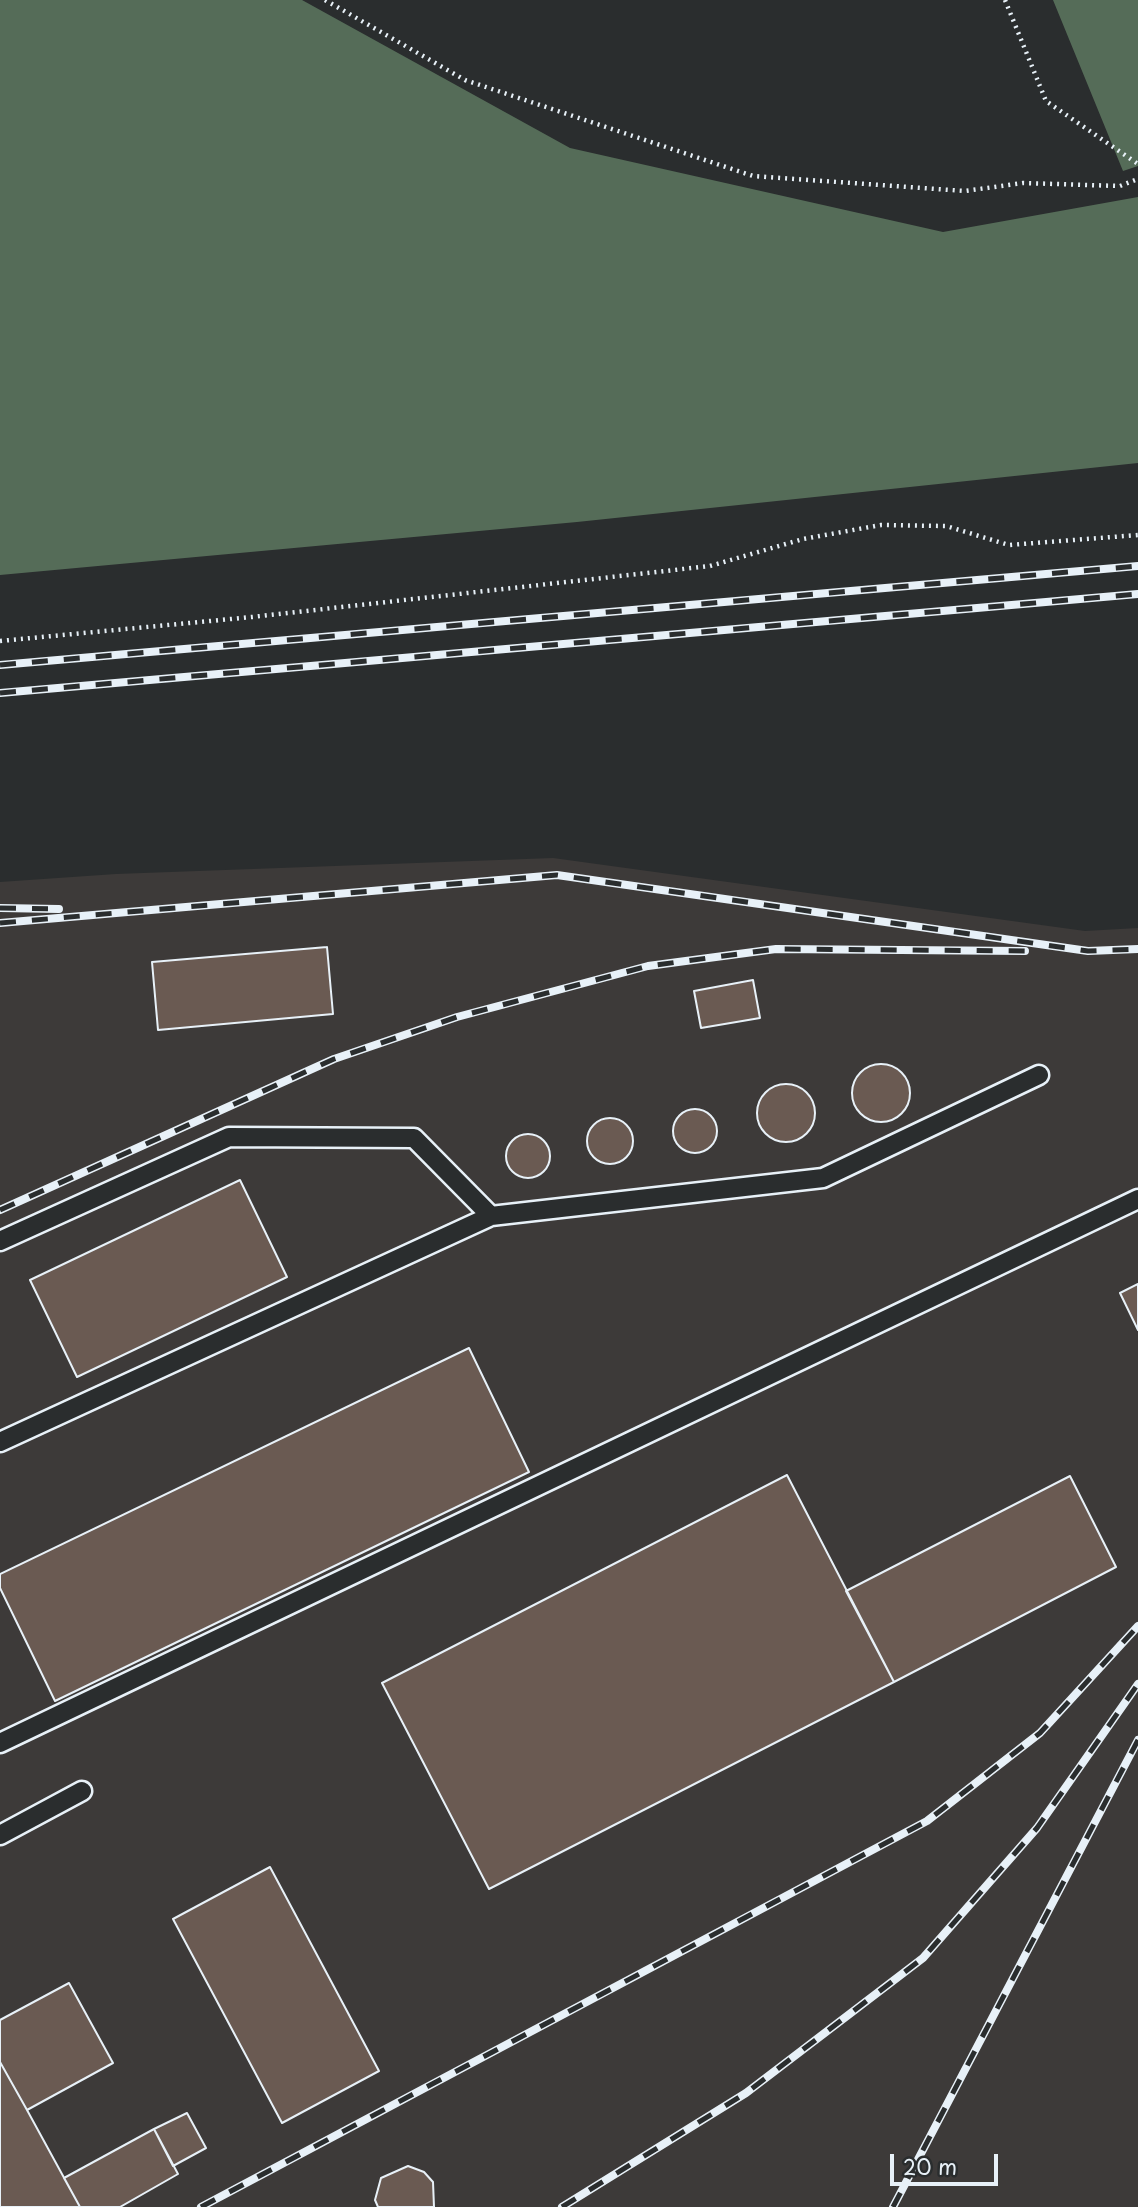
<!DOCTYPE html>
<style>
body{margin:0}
#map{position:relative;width:1138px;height:2207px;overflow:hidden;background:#2a2d2e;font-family:"Playpen Sans",sans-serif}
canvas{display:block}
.scale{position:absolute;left:890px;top:2154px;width:108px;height:32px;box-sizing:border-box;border:4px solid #e8f1f8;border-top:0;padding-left:9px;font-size:21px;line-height:24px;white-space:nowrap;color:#e8f1f8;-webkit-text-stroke:5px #2a2d2e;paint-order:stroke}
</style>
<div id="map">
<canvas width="1138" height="2207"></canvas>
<div class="scale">20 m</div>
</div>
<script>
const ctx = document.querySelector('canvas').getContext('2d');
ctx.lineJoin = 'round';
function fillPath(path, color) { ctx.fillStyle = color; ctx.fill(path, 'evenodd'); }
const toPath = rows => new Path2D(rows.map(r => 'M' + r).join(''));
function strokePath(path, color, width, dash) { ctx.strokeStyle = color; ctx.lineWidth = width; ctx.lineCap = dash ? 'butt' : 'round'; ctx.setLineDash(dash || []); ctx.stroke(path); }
const built = toPath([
 [553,858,1085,931,1138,928,1138,2207,0,2207,0,882,116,874]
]);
const green = toPath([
 [0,0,302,0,570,148,943,232,1138,197,1138,463,577,522,0,575],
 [1053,0,1138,0,1138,166,1123,171]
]);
const building = toPath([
 [327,947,333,1014,158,1030,152,962,327,947],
 [753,980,760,1018,701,1028,694,991,753,980],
 '852 1093a29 29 0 1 1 58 0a29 29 0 1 1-58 0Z',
 '757 1113a29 29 0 1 1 58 0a29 29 0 1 1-58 0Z',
 '673 1131a22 22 0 1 1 44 0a22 22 0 1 1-44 0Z',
 '587 1141a23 23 0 1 1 46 0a23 23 0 1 1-46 0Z',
 '506 1156a22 22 0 1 1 44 0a22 22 0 1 1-44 0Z',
 [240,1180,287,1277,77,1377,30,1280,240,1180],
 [1138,1284,1138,1330,1120,1293,1138,1284],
 [469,1348,529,1472,55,1701,0,1588,0,1574,469,1348],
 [787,1475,894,1682,489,1889,382,1683,787,1475],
 [1070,1476,1116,1567,894,1682,846,1591,1070,1476],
 [270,1867,379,2071,282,2123,173,1919,270,1867],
 [69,1983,113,2063,27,2110,0,2062,0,2020,69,1983],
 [0,2062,27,2110,80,2207,0,2207,0,2062],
 [187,2113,206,2148,173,2166,154,2129,187,2113],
 [154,2129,178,2174,120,2207,80,2207,64,2178,154,2129],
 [408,2166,424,2172,433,2182,434,2207,378,2207,375,2200,381,2178,408,2166]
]);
const path = toPath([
 [325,0,465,80,753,176,965,191,1023,183,1120,186,1138,179],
 [1005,0,1046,101,1138,164],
 [0,641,252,617,710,566,803,539,881,525,946,526,1009,545,1138,535]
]);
const service = toPath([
 [0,1241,229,1137,414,1138,491,1216,823,1178,1039,1075],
 [0,1442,491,1216],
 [0,1743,1138,1199],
 [0,1835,82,1791]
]);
const rail = toPath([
 [0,665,1138,566],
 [0,693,1138,594],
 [0,908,59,909],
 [0,923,557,875,1088,951,1138,949],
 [0,1210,334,1059,457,1017,648,966,776,949,1025,951],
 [201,2207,927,1821,1040,1733,1138,1626],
 [562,2207,746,2093,923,1958,1037,1828,1138,1684],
 [893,2207,1138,1740]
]);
fillPath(built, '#3d3a39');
fillPath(green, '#556c58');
fillPath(building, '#6a5a52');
strokePath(building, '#e8f1f8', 2);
strokePath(service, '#e8f1f8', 23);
strokePath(path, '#e8f1f8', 4.5, [2, 5]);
strokePath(service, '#2a2d2e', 18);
strokePath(rail, '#e8f1f8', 8);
strokePath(rail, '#2a2d2e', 5, [16]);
</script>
